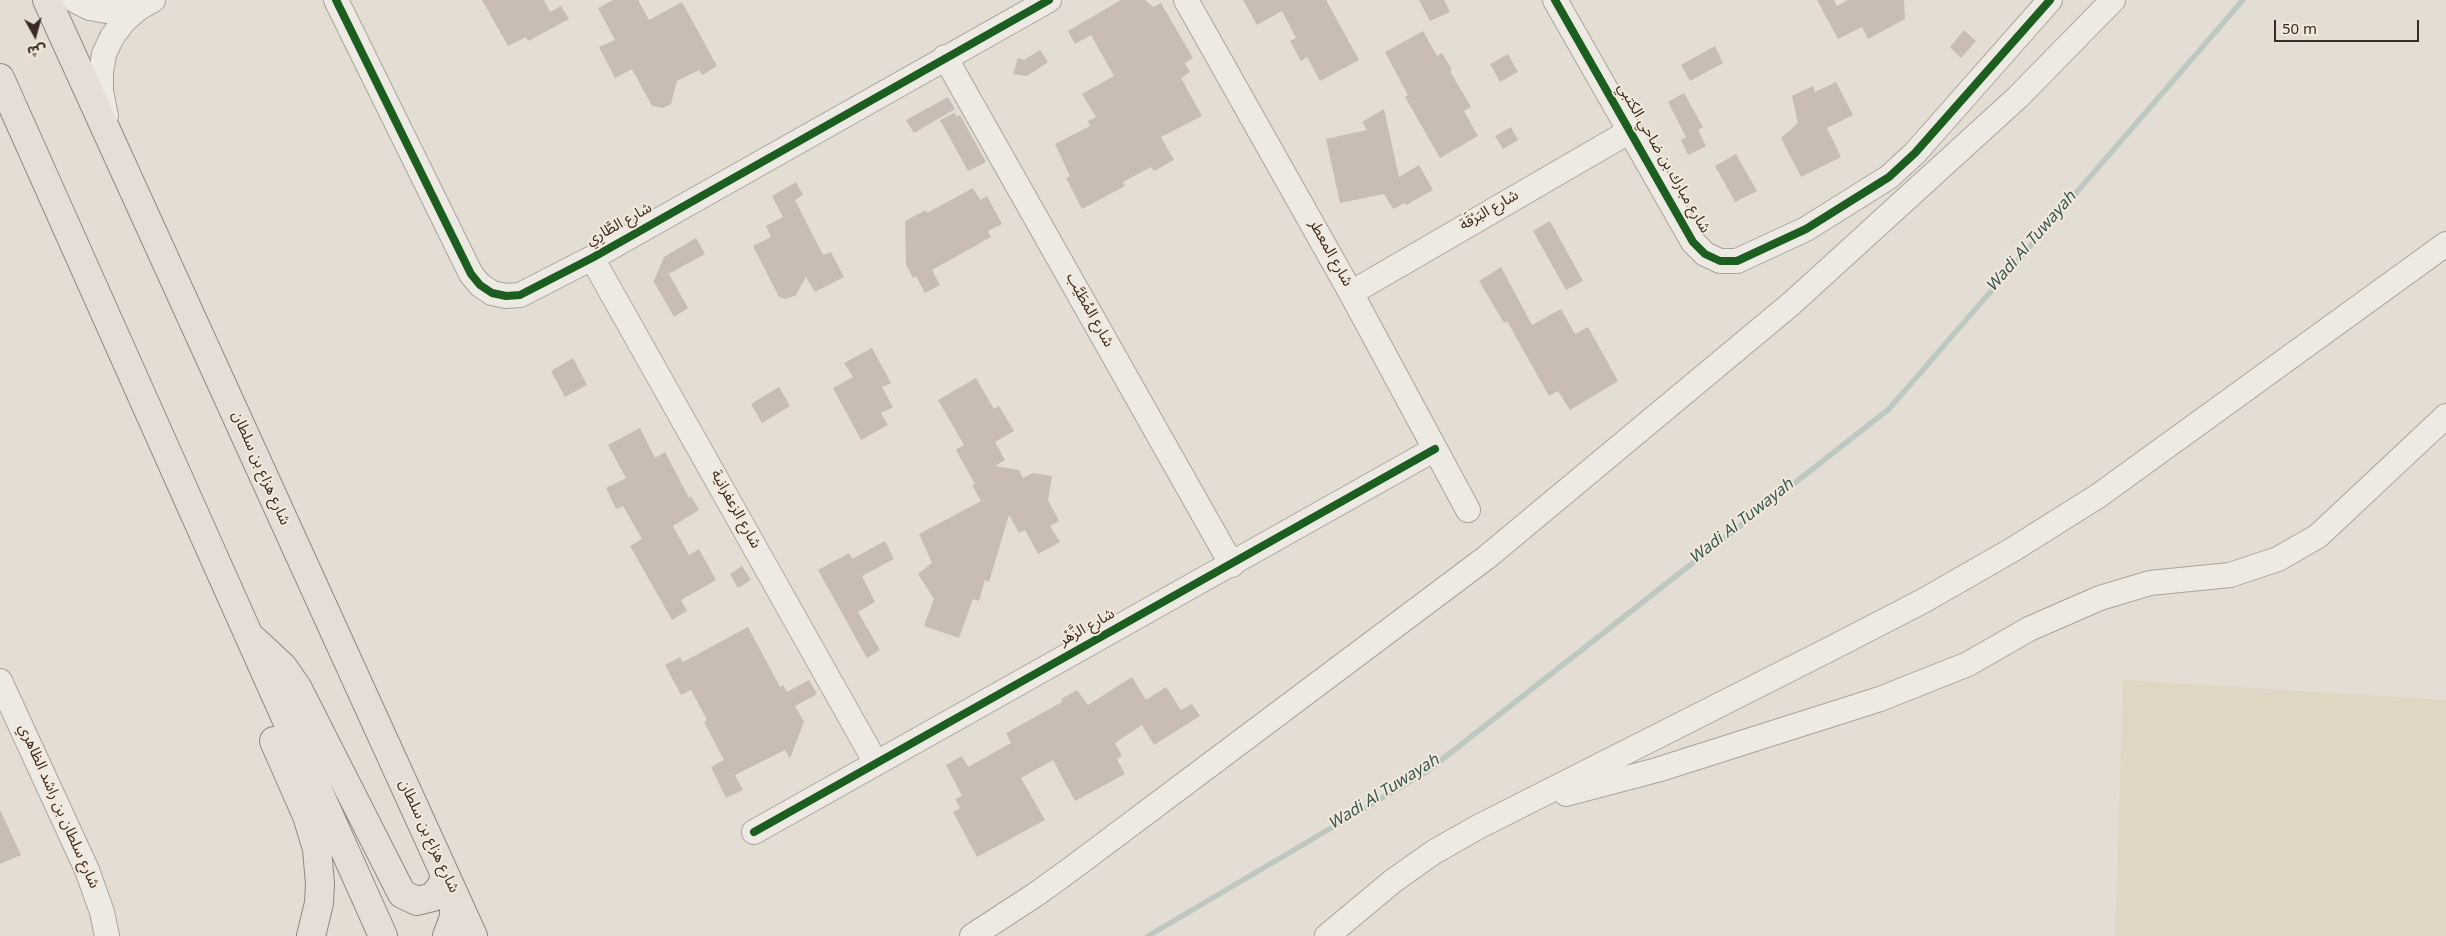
<!DOCTYPE html>
<meta charset="utf-8">
<style>
body{margin:0}
#map{position:relative;width:2446px;height:936px;overflow:hidden;background:#e4ddd3;font-family:Georgia,"Noto Sans Arabic",serif}
canvas{display:block}
.north{position:absolute;left:10px;top:10px;width:50px;height:50px;-webkit-text-stroke:4px #f3e9db;paint-order:stroke;rotate:173deg;font-size:14px;font-weight:700;line-height:20px;text-align:center;color:#392b23}
.north::after{content:'';display:block;margin:auto;width:18px;height:22px;background:#392b23;clip-path:polygon(50% 0,100% 100%,50% 72%,0 100%)}
.scale{position:absolute;left:2274px;top:20px;width:145px;height:22px;box-sizing:border-box;border:2px solid #392b23;border-top:0;padding-left:6px;font-size:15px;line-height:18px;white-space:nowrap;color:#392b23;-webkit-text-stroke:4px #f3e9db;paint-order:stroke}
</style>
<div id="map">
<canvas width="2446" height="936"></canvas>
<div class="north">ش</div>
<div class="scale">50 m</div>
</div>
<script>
const ctx = document.querySelector('canvas').getContext('2d');
ctx.lineJoin = 'round';
function fillPath(path, color) { ctx.fillStyle = color; ctx.fill(path, 'evenodd'); }
const toPath = rows => new Path2D(rows.map(r => 'M' + r).join(''));
function strokePath(path, color, width, dash) { ctx.strokeStyle = color; ctx.lineWidth = width; ctx.lineCap = dash ? 'butt' : 'round'; ctx.setLineDash(dash || []); ctx.stroke(path); }
function drawText(font, color, halo, rows, align = 'center') {
  ctx.font = font + ' Georgia,"Noto Sans Arabic",serif'; ctx.lineWidth = 4; ctx.setLineDash([]); ctx.textBaseline = 'middle'; ctx.strokeStyle = halo; ctx.fillStyle = color; for (const [text, x, y, turn = 0] of rows) {
    ctx.save(); ctx.translate(x, y); ctx.rotate((+turn || 0) * Math.PI / 180); ctx.textAlign = isNaN(turn) ? turn : align; if (halo) ctx.strokeText(text, 0, 0); ctx.fillText(text, 0, 0); ctx.restore();
  }
}
const farmland = toPath([
 [2123,680,2446,700,2446,936,2115,936]
]);
const stream = toPath([
 [1148,936,1426,772,1889,409,2243,0]
]);
const building = toPath([
 [482,0,544,0,550,12,561,6,569,19,528,41,526,37,508,46],
 [613,0,638,0,649,20,682,2,717,66,702,75,699,70,677,81,671,104,663,108,652,106,632,69,615,78,599,47,615,40,598,8],
 [1121,0,1145,0,1153,7,1161,3,1193,58,1185,63,1190,72,1181,78,1202,116,1161,137,1174,160,1154,171,1151,167,1123,182,1125,186,1082,209,1066,178,1070,176,1055,144,1090,126,1088,121,1096,117,1082,94,1114,76,1091,35,1075,44,1068,31],
 [1243,0,1326,0,1359,60,1320,81,1307,57,1301,61,1290,41,1296,38,1282,11,1257,25],
 [1419,0,1444,0,1450,12,1430,21],
 [1817,0,1834,0,1837,6,1848,0,1904,0,1905,19,1868,39,1862,27,1838,39],
 [1964,30,1976,41,1961,58,1950,47],
 [1423,31,1437,56,1442,53,1452,70,1450,71,1471,107,1464,111,1478,136,1440,158,1405,97,1408,95,1385,52],
 [1715,46,1723,63,1690,81,1681,65],
 [1040,50,1048,62,1027,76,1013,74,1018,58,1024,60],
 [1508,54,1518,72,1500,82,1490,64],
 [1836,82,1853,115,1827,128,1841,157,1801,177,1781,138,1798,123,1792,96,1813,86,1815,92],
 [1684,93,1703,127,1698,130,1706,146,1688,155,1681,140,1686,137,1668,102],
 [948,97,955,109,914,133,906,120],
 [1384,109,1399,177,1419,165,1433,190,1406,205,1405,203,1393,209,1384,194,1340,203,1326,139,1367,130,1362,122],
 [954,113,957,117,960,115,986,162,968,171,940,120],
 [1511,127,1518,140,1503,149,1495,136],
 [1736,154,1757,191,1735,202,1715,166],
 [796,182,803,195,795,200,823,255,831,252,844,277,815,292,806,277,796,295,786,299,779,297,753,246,771,237,766,226,783,217,772,196],
 [973,188,980,200,987,196,1002,224,988,231,991,237,932,270,940,285,925,293,916,276,913,278,906,265,905,221,926,210,927,213],
 [1550,221,1583,281,1566,290,1533,231],
 [696,238,705,254,663,277,669,274,688,308,674,317,654,282,653,283,664,257],
 [1501,267,1532,325,1561,309,1575,334,1588,327,1618,381,1570,410,1558,391,1549,396,1507,321,1504,323,1479,281],
 [872,348,891,383,882,387,893,407,881,413,888,425,861,440,833,388,853,377,844,363],
 [573,358,587,385,565,397,551,371],
 [976,378,994,409,999,406,1014,431,995,442,1005,460,995,466,1019,470,1023,478,1033,473,1052,476,1048,500,1059,521,1050,526,1060,542,1038,554,1025,530,1019,533,1009,515,989,582,985,580,979,601,973,599,959,638,924,626,934,599,918,574,932,563,919,534,981,501,972,485,975,484,956,450,964,445,938,400],
 [779,387,790,406,762,423,751,404],
 [640,428,655,458,665,452,689,498,691,496,699,510,673,526,689,555,699,549,716,580,681,600,687,611,672,620,630,546,642,539,623,506,616,509,606,488,626,478,608,445],
 [885,541,894,559,862,576,875,602,858,612,880,650,867,658,818,570,849,553,852,559],
 [742,566,751,580,738,588,730,574],
 [748,627,780,687,783,685,787,692,809,680,817,694,795,706,804,722,790,758,785,750,735,775,743,790,726,798,711,767,724,760,704,722,707,720,691,690,681,695,665,665,680,657,683,662],
 [1132,677,1146,700,1166,687,1181,710,1192,704,1200,716,1154,745,1142,725,1115,743,1122,756,1117,759,1125,774,1075,801,1053,760,1021,778,1045,820,977,857,953,812,960,808,955,799,962,796,946,765,962,756,968,767,1011,743,1006,733,1062,702,1061,699,1077,690,1088,705],
 [0,810,21,855,0,864]
]);
const minor = toPath([
 [74,0,90,8,106,11,122,11,139,8],
 [336,0,471,274,480,285,492,293,506,296,520,295,592,258,1049,0],
 [1186,0,1351,293,1468,510],
 [1555,0,1693,242,1705,254,1720,261,1737,261,1806,229,1889,177,1915,153,2050,0],
 [945,57,1232,565],
 [106,116,101,91,101,72,104,54,112,37,124,21,139,8,153,0],
 [592,258,876,763],
 [1351,293,1630,131],
 [0,681,87,870,102,912,107,936],
 [1566,794,1657,770,1880,699,1968,664,2029,629,2100,598,2150,583,2230,575,2278,559,2318,536,2446,416],
 [754,832,1435,449],
 [972,936,1035,895,1071,869,1487,557,1792,303,2018,97,2113,0],
 [1327,936,1393,881,1434,852,1478,827,1832,648,1923,601,2012,550,2098,496,2446,244]
]);
const major = toPath([
 [47,0,473,936],
 [0,78,383,936],
 [254,640,283,667,297,687,402,894,417,901,433,897,443,884,444,875],
 [274,741,307,816,317,849,320,884,319,903,311,936],
 [447,936,454,917,454,896]
]);
const cycleway = toPath([
 [336,0,471,274,480,285,492,293,506,296,520,295,592,258,1049,0],
 [1555,0,1693,242,1705,254,1720,261,1737,261,1806,229,1889,177,1915,153,2050,0],
 [754,832,1435,449]
]);
const streetNames = [
 ["شارع مبارك بن ضاحي الكتبي",1662,159,60],
 ["شارع البَرْقَة",1490,212,-30],
 ["شارع الطَّارِي",620,226,-29],
 ["شارع المعطر",1329,254,61],
 ["شارع المُطَيَّب",1088,311,61],
 ["شارع هزاع بن سلطان",259,469,66],
 ["شارع الزعفرانية",734,510,61],
 ["شارع الزَّهْر",1088,629,-29],
 ["شارع سلطان بن راشد الظاهري",57,807,66],
 ["شارع هزاع بن سلطان",427,837,65]
];
const waterNames = [
 ["Wadi Al Tuwayah",2033,243,-49],
 ["Wadi Al Tuwayah",1743,523,-38],
 ["Wadi Al Tuwayah",1385,794,-32]
];
fillPath(farmland, '#dfd6c3');
strokePath(stream, '#bdc9c0', 5.5);
fillPath(building, '#c8bcb4');
strokePath(minor, '#aaa39b', 26);
strokePath(major, '#908882', 30);
strokePath(minor, '#ede9e3', 24);
strokePath(major, '#e4ded6', 28);
strokePath(cycleway, '#1b5e20', 8);
drawText('15px', '#392b23', '#f3e9db', streetNames);
drawText('italic 16px', '#345751', '#f3e9db', waterNames);
</script>
